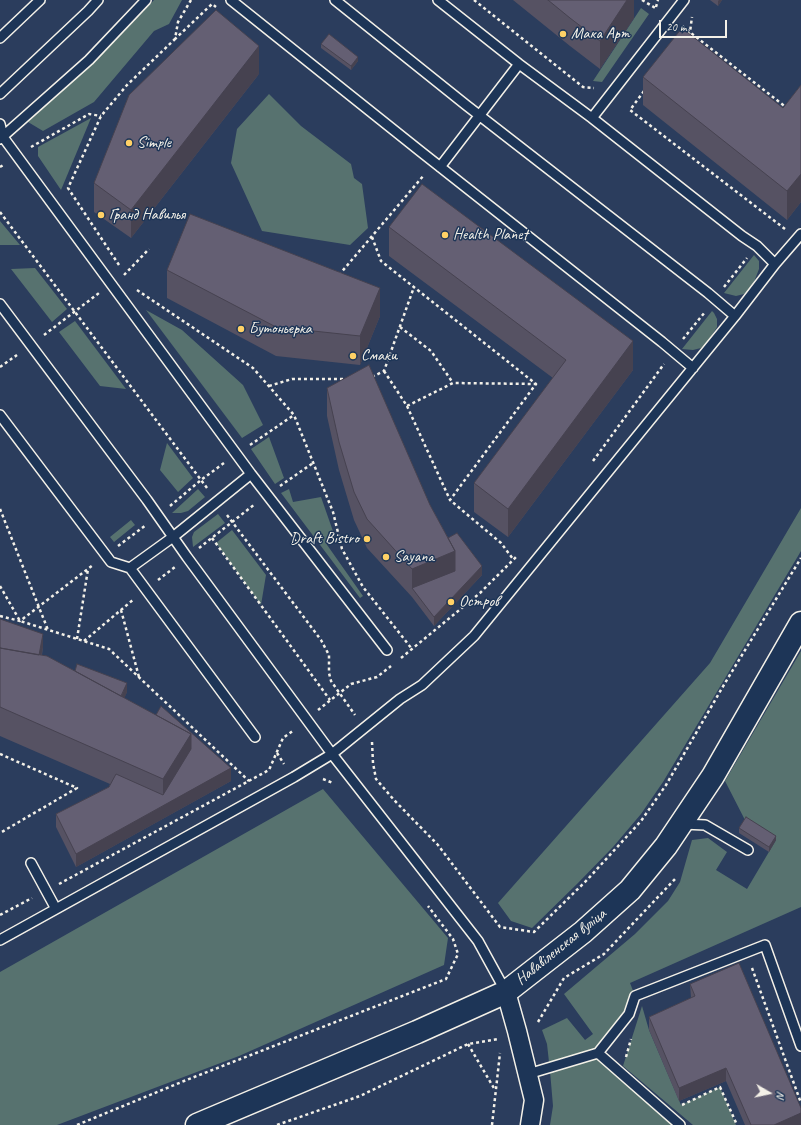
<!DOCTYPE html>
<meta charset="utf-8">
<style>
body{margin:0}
#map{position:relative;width:801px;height:1125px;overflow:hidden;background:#2b3d5d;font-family:Caveat,sans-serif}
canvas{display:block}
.north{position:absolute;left:749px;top:1073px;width:40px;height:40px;-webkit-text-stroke:3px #1d3557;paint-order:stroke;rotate:99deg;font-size:11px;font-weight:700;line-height:16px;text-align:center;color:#f4f1e8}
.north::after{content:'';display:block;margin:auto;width:14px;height:18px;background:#f4f1e8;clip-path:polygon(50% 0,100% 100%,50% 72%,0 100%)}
.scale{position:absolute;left:659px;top:20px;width:68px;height:18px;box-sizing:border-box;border:2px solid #f4f1e8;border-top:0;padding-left:5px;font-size:12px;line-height:14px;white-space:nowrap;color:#f4f1e8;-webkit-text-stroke:3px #1d3557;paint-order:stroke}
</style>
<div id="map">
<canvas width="801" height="1125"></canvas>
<div class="north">N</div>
<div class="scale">20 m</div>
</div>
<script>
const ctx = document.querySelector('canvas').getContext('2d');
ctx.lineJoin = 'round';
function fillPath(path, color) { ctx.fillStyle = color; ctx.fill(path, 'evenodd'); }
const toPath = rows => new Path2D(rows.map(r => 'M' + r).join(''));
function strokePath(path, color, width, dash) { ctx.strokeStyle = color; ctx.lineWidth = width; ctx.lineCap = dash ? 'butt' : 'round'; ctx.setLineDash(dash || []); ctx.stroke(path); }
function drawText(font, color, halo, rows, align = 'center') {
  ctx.font = font + ' Caveat,sans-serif'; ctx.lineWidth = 3; ctx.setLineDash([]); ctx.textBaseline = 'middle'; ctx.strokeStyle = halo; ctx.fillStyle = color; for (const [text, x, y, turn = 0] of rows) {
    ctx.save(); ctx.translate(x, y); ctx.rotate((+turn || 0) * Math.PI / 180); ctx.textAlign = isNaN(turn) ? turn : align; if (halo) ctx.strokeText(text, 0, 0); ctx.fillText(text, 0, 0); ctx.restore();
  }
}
const green = toPath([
 [154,0,182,0,169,24,154,31,94,102,43,131,28,122,116,40],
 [641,8,649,14,602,82,593,81],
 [269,94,301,126,351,164,354,178,362,184,368,228,350,245,262,231,231,163,237,129],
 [91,118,61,190,38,156,38,147],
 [0,221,20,245,0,245],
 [754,255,759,261,759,269,752,287,744,294,736,296,724,293],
 [35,268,67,309,52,322,11,269],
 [146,310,182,330,243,385,263,425,242,438],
 [712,311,714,313,717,319,717,327,707,343,701,348,693,350,682,349],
 [75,321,126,389,100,386,59,332],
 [269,437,284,478,275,484,251,449],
 [167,443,193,478,178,492,160,470],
 [198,489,205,497,188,511,181,513,172,513],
 [289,489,293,502,321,497,335,537,325,542,363,596,360,598,281,493],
 [801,508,801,551,663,782,641,814,613,847,578,883,532,928,511,921,498,903,710,663],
 [218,514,225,523,193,547,192,537,194,532],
 [131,520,135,525,114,542,110,537],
 [232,530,266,575,261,605,216,543],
 [801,651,801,907,630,983,635,996,629,1014,598,1053,680,1125,550,1125,553,1106,550,1071,547,1044,542,1030,567,1018,585,1040,593,1034,564,994,635,934,668,901,680,882,692,840,708,838,727,852,716,870,747,889,776,840,746,822,725,781],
 [323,789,448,938,444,965,239,1056,57,1125,0,1125,0,972],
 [642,1006,649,1030,681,1105,720,1087,736,1125,693,1125,623,1066]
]);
const path = toPath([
 [191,0,178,22,175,39,212,4,216,7],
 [474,0,583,87,594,88],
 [642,0,657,9],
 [656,7,658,0],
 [682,26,787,108],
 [688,35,690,32,692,17],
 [644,91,630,110,785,229],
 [31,147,89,114,101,116],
 [0,167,5,164],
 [0,212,207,488],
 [372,237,381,261,536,384,450,500,501,543,513,559],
 [119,265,68,188,101,116,127,85,175,39],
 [124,275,149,249],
 [339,275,424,175],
 [724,287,747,258],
 [137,290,253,368,294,415,333,512,342,549,363,587,412,649],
 [400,327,431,351,453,383],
 [44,335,99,293],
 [683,339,705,312],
 [0,367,17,355],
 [384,371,407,406,453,383,535,384],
 [372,377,384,371,414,287],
 [269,386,292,379,345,379],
 [407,406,450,500],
 [250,445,294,415],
 [593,461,664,364],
 [280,486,313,463],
 [170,506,201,480,224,463],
 [0,509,48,630],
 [227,515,321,640,329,655,329,673,331,681,355,715],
 [212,538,330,700],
 [118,546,146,525],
 [199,548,255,504],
 [158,580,175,567],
 [0,586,20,621,109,649,249,781],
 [121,610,139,677],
 [0,616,20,621,93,565],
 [77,639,88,569],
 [84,641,134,599],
 [401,658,480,593,516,557],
 [318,710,351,684,377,677,391,666],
 [372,742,373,763,376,779,394,800,438,845,500,927,534,932,587,880,641,821,666,785,725,683,801,558],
 [277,753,284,764],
 [0,754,77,788,0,833],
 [323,779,333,783],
 [59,884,269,770,283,738,294,730],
 [0,915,32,898],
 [752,968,801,1103],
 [538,1022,564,978,604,954,675,879],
 [468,1044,495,1090],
 [626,1057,631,1039],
 [682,1105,720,1087,737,1125],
 [77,1125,184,1081,446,979,458,954,453,939,428,906],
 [277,1125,360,1096,468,1044,498,1039],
 [492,1125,500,1053]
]);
const lane = toPath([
 [231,0,420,151,662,342,693,368],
 [438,0,519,64,592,118,742,236,757,246,775,264],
 [0,38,40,0],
 [0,94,88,11,98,0],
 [592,118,684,0],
 [0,124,3,137,251,474,387,650],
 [0,139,89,60,146,0],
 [440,167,519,64],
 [0,304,147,500,187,557,332,754,478,941,506,992],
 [735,316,775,264,801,234],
 [0,415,111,562,130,568,255,737],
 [130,568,173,537,251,474],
 [683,824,705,825,748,850],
 [31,863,56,909],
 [0,940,294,777,332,754,400,699,422,685,474,636,735,316,708,293,466,105,335,0],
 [598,1053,680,1125],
 [528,1074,598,1053,629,1014,635,996,765,945,801,1046]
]);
const street = toPath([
 [506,992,517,1031,534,1100,530,1125]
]);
const secondary = toPath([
 [197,1125,417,1032,506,992,583,932,630,890,666,846,713,776,801,623]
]);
const wall = toPath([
 [513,0,634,0,634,18,600,69,570,46],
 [710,0,722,0,718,6],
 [321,44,358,61,351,70,321,48],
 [259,74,131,238,94,212,94,183],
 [643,77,783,108,801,85,801,202,787,220,643,105],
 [389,227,633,370,508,537,474,512,474,483,553,378,389,256],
 [167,270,380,316,360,365,276,356,167,298],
 [327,388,430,505,448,538,482,575,434,626,412,597,367,548,354,520,339,470,327,416],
 [0,619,43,647,42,655,75,671,127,692,124,698,231,781,76,867,56,827,56,814,109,787,110,784,0,736],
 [739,828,776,840,769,852,739,833],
 [690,984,801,1125,745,1125,726,1081,679,1101,649,1030,649,1017,691,998]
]);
const shadedWall = toPath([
 [627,0,634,0,634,18,600,69,600,41],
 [719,0,722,0,718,6,718,1],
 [259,46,259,74,131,238,131,210],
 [358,57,358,61,351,70,351,66],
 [801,174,801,202,787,220,787,191],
 [380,288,380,316,360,365,360,336],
 [633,341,633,370,508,537,508,509],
 [455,551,455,580,412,588,412,569],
 [482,566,482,575,434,626,434,617],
 [43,634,43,647,36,683,36,670],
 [127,683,127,692,115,721,115,712],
 [191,734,231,768,231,781,76,867,76,854,163,806,163,779],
 [776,836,776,840,769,852,769,847],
 [726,1068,726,1081,679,1101,679,1088],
 [801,1113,801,1125,774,1125]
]);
const building = toPath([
 [548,0,627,0,600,41,570,18,548,0],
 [216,10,259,46,131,210,94,183,129,95,216,10],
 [682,28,783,108,801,85,801,174,787,191,643,77,682,28],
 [329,34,358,57,351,66,321,44,329,34],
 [422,184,633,341,508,509,474,483,566,360,389,227,422,184],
 [190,214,380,288,360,336,276,327,167,270,190,214],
 [369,365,430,505,455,551,412,569,367,519,354,492,339,442,327,388,369,365],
 [457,533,482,566,434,617,412,588,455,571,455,551,448,538,457,533],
 [0,619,43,634,39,655,0,648,0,619],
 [0,648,47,656,191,734,163,779,0,707,0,648],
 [77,664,127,683,121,696,75,671,77,664],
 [161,706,231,768,76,854,56,814,109,787,116,774,163,795,191,749,191,734,156,715,161,706],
 [746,817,776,836,769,847,739,828,746,817],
 [739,963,801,1108,801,1113,774,1125,751,1125,726,1068,679,1088,649,1017,695,996,690,984,739,963]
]);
const markers = [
 [563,34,4,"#ffd166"],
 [129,143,4,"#ffd166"],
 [101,215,4,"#ffd166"],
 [445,235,4,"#ffd166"],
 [241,329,4,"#ffd166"],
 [353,356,4,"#ffd166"],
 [367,539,4,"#ffd166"],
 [386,557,4,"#ffd166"],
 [451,602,4,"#ffd166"]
];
const poiNames = [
 ["Мака Арт",571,34],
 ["Simple",137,143],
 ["Гранд Навилья",109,215],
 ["Health Planet",453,235],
 ["Бутоньерка",249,329],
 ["Смаки",361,356],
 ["Draft Bistro",359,539,"right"],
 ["Sayana",394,557],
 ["Остров",459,602]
];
const streetNames = [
 ["Нававіленская вуліца",561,947,-39]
];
fillPath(green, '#57726f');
strokePath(lane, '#f4f1e8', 12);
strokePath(street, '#f4f1e8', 21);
strokePath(secondary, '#f4f1e8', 25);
strokePath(path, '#f4f1e8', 2.5, [3, 3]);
strokePath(lane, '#1d3557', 9);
strokePath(street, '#1d3557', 18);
strokePath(secondary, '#1d3557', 22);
fillPath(wall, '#565263');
fillPath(shadedWall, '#464250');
fillPath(building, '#645f73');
strokePath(building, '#464250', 1);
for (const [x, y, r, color] of markers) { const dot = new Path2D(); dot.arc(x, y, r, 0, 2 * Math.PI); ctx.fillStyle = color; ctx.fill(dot); strokePath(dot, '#1d3557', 1.5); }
drawText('16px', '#f4f1e8', '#1d3557', poiNames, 'left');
drawText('16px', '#f4f1e8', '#1d3557', streetNames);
</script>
